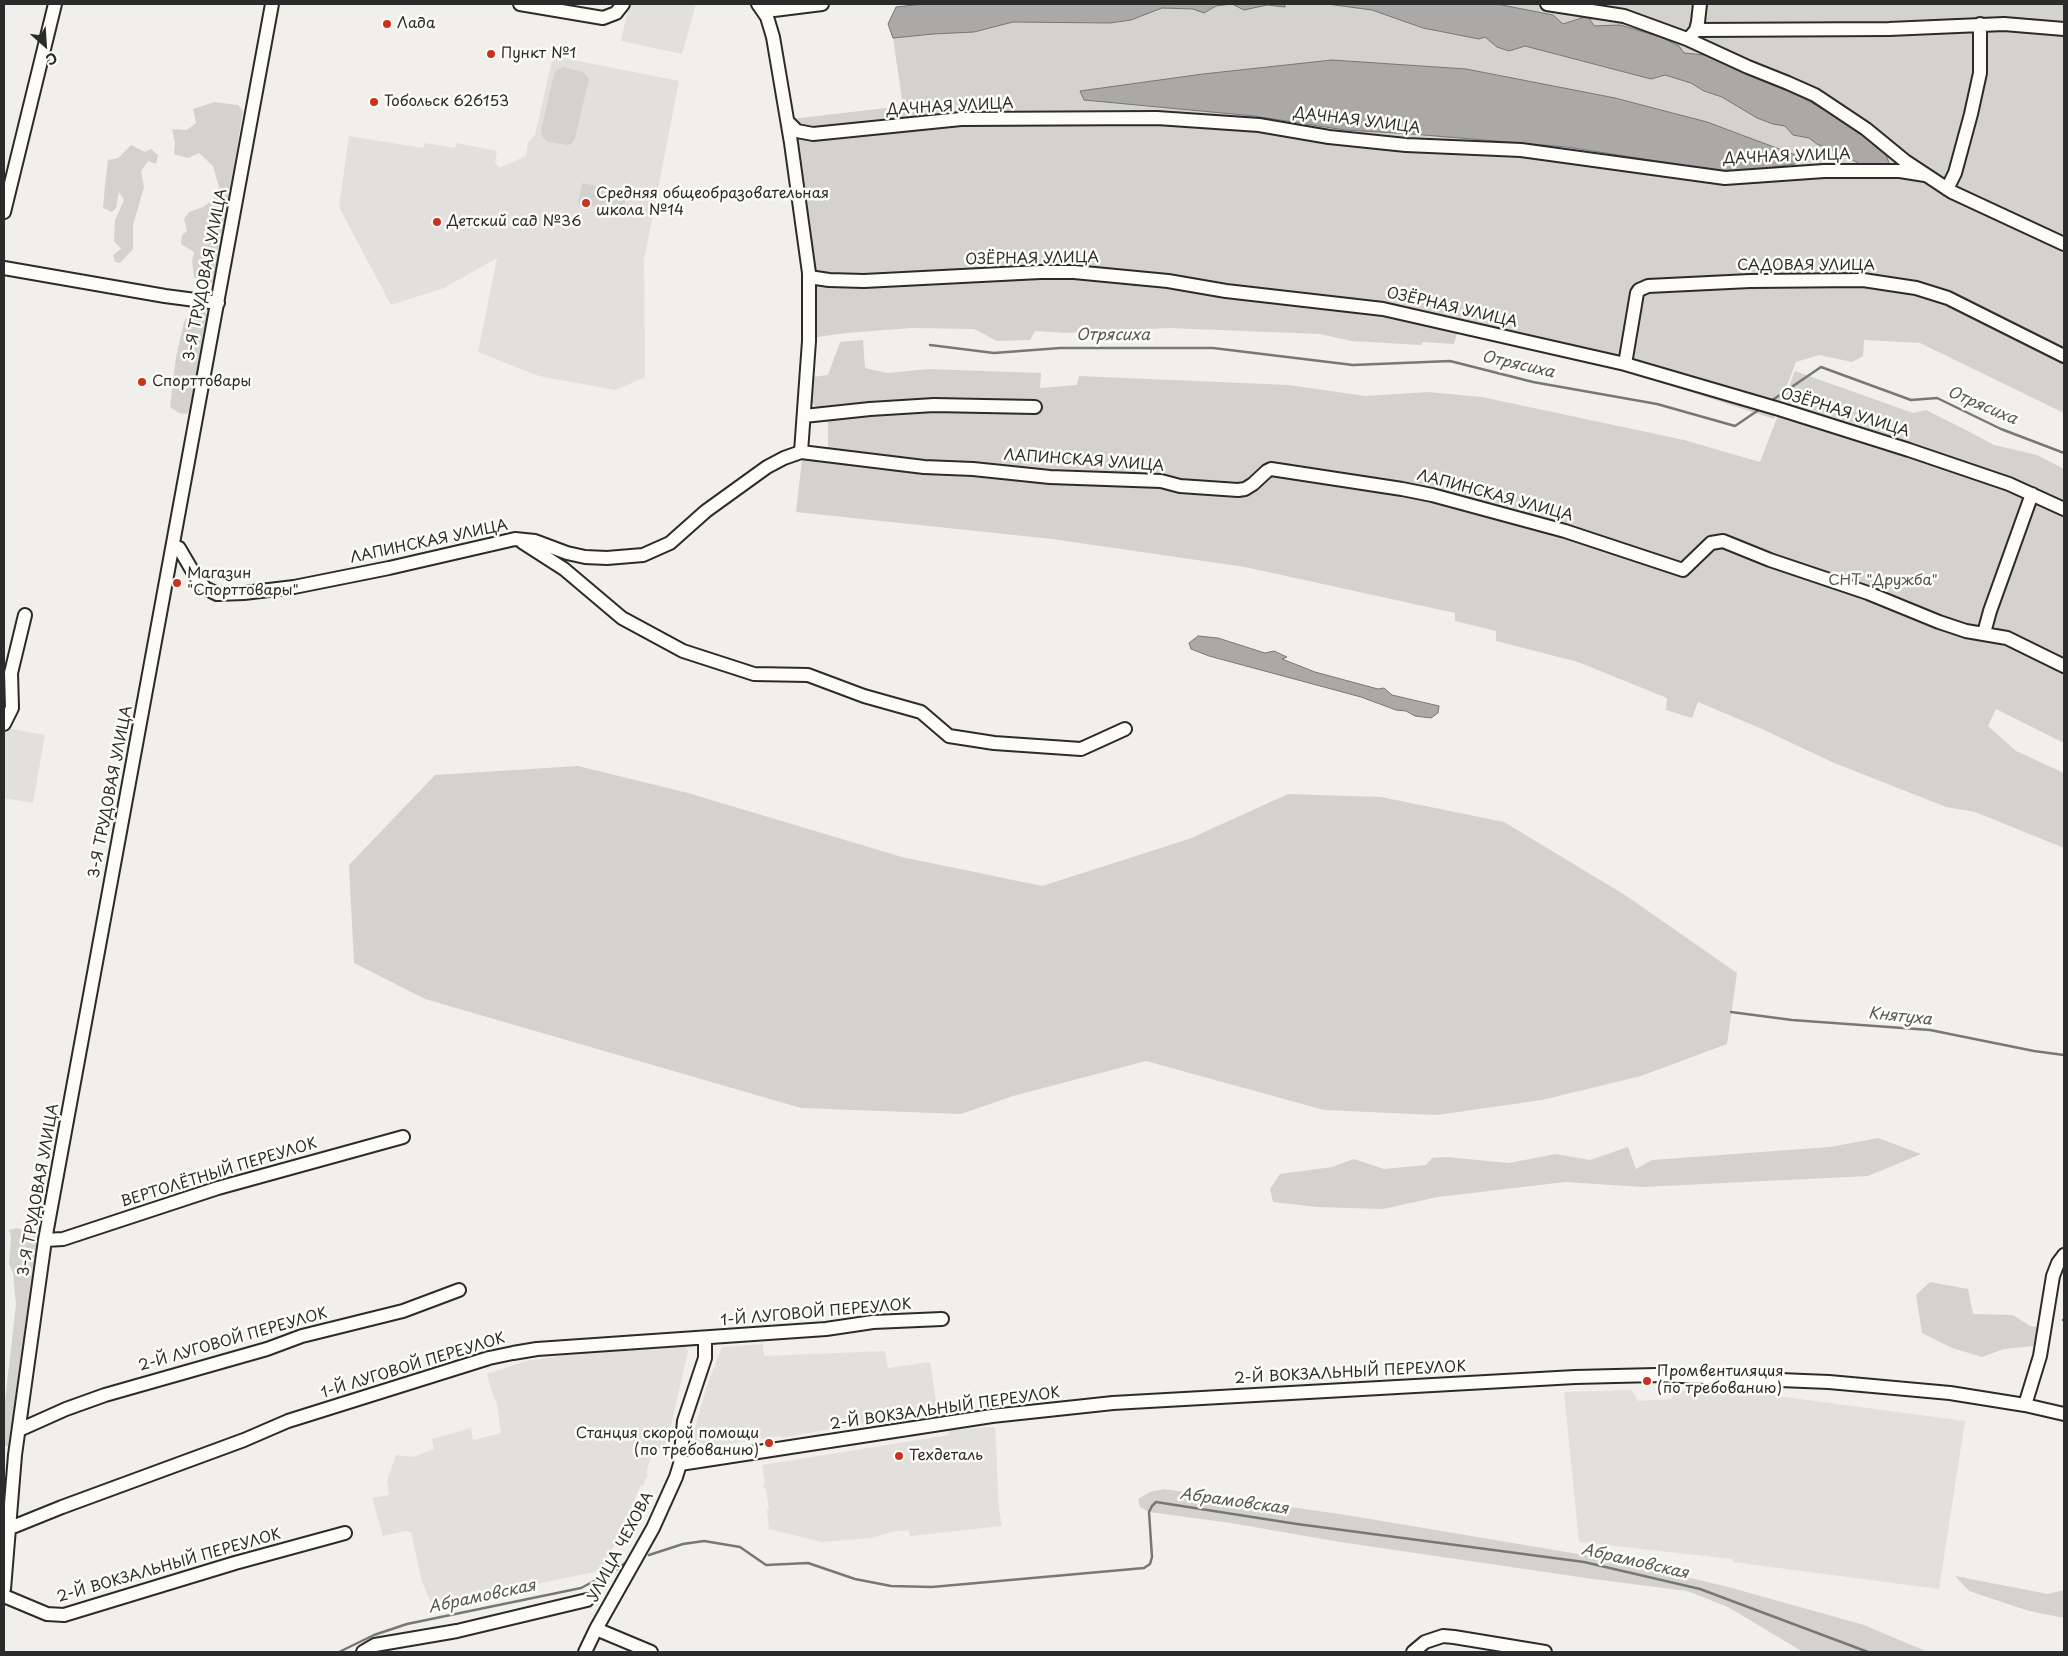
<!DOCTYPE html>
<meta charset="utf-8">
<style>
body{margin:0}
#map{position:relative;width:2068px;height:1656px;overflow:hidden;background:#f0efeb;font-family:"Playpen Sans",sans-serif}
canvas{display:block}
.frame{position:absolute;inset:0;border:5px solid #2b2b2b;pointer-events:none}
.north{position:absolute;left:20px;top:20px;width:50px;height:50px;-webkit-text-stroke:4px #fdfcf7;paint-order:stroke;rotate:154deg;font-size:14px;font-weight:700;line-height:20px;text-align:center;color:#2b2b2b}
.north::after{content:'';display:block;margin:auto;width:18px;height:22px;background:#2b2b2b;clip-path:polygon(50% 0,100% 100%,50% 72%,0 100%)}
</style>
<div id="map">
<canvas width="2068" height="1656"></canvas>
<div class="frame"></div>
<div class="north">С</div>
</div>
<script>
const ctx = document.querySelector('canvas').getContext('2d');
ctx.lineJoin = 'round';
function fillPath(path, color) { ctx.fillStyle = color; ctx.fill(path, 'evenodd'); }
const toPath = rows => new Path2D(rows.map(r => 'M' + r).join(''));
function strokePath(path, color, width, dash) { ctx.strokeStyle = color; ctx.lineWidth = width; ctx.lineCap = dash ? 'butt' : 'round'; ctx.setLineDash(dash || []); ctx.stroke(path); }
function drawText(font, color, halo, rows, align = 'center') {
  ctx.font = font + ' "Playpen Sans",sans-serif'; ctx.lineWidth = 5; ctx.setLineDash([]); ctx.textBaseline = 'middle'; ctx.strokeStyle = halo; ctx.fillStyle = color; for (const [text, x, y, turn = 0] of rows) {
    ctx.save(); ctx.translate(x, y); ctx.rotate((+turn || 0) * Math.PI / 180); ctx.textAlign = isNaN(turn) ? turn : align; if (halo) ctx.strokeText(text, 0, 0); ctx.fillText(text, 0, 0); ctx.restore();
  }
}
const built = toPath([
 [629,4,696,4,682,54,621,41],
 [553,56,679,81,644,260,645,377,616,390,539,376,478,352,497,258,444,288,391,305,339,207,349,136,423,148,425,143,455,148,456,143,497,151,495,162,499,168,526,156,528,142,535,135],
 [7,728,45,735,33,803,4,798,4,729],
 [763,1344,764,1356,885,1351,888,1368,930,1362,937,1407,904,1413,904,1416,781,1438,780,1436,708,1447,692,1438,707,1386,722,1347],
 [680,1346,686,1347,688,1351,666,1448,653,1450,646,1473,648,1474,643,1486,641,1485,637,1494,620,1541,616,1542,601,1568,595,1572,432,1605,422,1582,411,1532,405,1531,383,1536,372,1498,389,1495,387,1481,396,1455,413,1457,434,1449,432,1439,471,1428,473,1440,501,1433,497,1404,491,1389,487,1374,526,1361,560,1356],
 [1717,1388,1965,1421,1939,1589,1733,1562,1733,1559,1579,1542,1564,1392,1632,1390,1638,1401,1672,1399,1674,1391],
 [985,1427,995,1427,999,1510,1002,1526,910,1536,909,1530,891,1532,872,1538,822,1542,769,1529,767,1510,769,1509,766,1489,764,1489,763,1484,765,1484,762,1465,949,1435,948,1431]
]);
const green = toPath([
 [923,4,2064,4,2064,413,1920,343,1864,340,1863,356,1852,362,1819,355,1796,362,1774,419,1619,369,1457,333,1454,344,1423,342,1421,345,1351,341,1320,334,1169,328,1068,333,1035,331,1030,340,997,341,974,329,912,328,845,333,805,339,807,280,783,120,903,106,893,38,888,24,896,7],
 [564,67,583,72,589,79,575,138,571,144,568,145,548,142,543,138,541,131,554,74,558,69],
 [214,102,238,105,243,111,218,264,214,282,206,285,194,277,192,261,194,252,181,244,182,235,187,231,184,219,189,212,203,207,213,200,219,187,213,166,199,153,188,158,174,154,175,143,172,129,187,130,196,123,193,109],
 [131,145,145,152,151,149,158,155,156,164,148,161,141,171,144,187,133,225,133,249,120,263,115,262,113,255,121,249,114,241,115,220,124,200,119,192,116,208,112,212,103,208,105,185,108,160,118,158],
 [582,183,627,192,623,213,578,204],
 [193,308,201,308,207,314,207,324,198,368,193,410,186,414,179,413,170,407,176,357,184,322],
 [863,340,865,368,887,373,928,369,1041,373,1040,388,1077,385,1079,376,1289,385,1365,396,1428,392,1482,397,1684,440,1760,462,1795,371,1913,413,1926,410,1968,431,1994,445,2037,455,2064,469,2064,743,1996,709,1988,726,2016,751,2064,773,2064,848,1975,812,1946,807,1832,762,1762,729,1698,702,1692,718,1666,710,1667,698,1578,662,1496,641,1496,631,1455,621,1455,613,1245,567,1052,539,796,512,802,460,828,460,828,411,822,411,811,402,812,377,828,375,840,342],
 [578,766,688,793,902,857,1042,886,1189,839,1288,794,1381,797,1504,822,1625,895,1737,973,1727,1044,1641,1076,1542,1100,1437,1115,1324,1110,1146,1061,1013,1096,961,1114,801,1108,425,999,354,963,349,865,435,775],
 [1878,1138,1921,1154,1868,1176,1643,1187,1565,1182,1438,1197,1383,1209,1317,1207,1273,1202,1270,1189,1280,1174,1332,1167,1354,1159,1384,1169,1426,1165,1432,1158,1447,1157,1509,1163,1556,1154,1590,1160,1628,1147,1636,1169,1652,1160,1830,1147],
 [17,1228,27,1231,35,1237,37,1244,9,1447,4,1445,4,1410,16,1304,13,1273,9,1264,11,1237,9,1230],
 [1930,1282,1968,1289,1973,1314,2013,1315,2030,1326,2038,1327,2036,1341,2033,1346,2004,1349,1982,1357,1952,1348,1922,1333,1916,1295],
 [1164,1489,1346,1515,1620,1561,1732,1588,1864,1625,1928,1652,1803,1652,1728,1607,1687,1591,1593,1579,1340,1542,1231,1523,1149,1512,1140,1507,1138,1499,1150,1492],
 [1955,1576,2048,1594,2064,1590,2064,1618,2029,1611,1969,1591]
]);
const water = toPath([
 [923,4,1285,4,1285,7,1267,5,1244,10,1232,4,1216,6,1204,13,1193,9,1162,8,1131,20,1110,23,1013,22,974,32,933,34,893,38,888,24,896,7,923,4],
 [1327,4,1497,4,1553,15,1563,24,1588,16,1594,26,1620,25,1660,37,1679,46,1684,53,1705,55,1801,97,1844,121,1873,142,1886,155,1889,163,1885,167,1863,166,1844,155,1817,144,1809,138,1793,135,1785,126,1773,124,1757,118,1722,97,1704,91,1691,83,1665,75,1651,79,1525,46,1509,51,1497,47,1485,37,1479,39,1423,28,1372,10,1327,4],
 [1332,60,1466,69,1615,98,1707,122,1798,156,1795,164,1733,173,1567,147,1412,134,1345,130,1254,116,1084,100,1080,91,1203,74,1332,60],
 [1198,636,1218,638,1265,653,1274,651,1287,657,1282,659,1315,672,1378,689,1384,688,1392,695,1439,706,1438,713,1431,718,1415,716,1406,711,1396,710,1361,697,1209,656,1191,649,1189,643,1198,636]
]);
const stream = toPath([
 [930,345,994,353,1060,348,1213,348,1353,365,1450,361,1533,382,1657,404,1735,426,1760,409],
 [1771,401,1821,367,1911,400,1937,398,2001,429,2064,453],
 [1731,1012,1792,1020,1930,1030,2034,1051,2064,1055],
 [2063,1320,2064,1320],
 [649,1555,683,1544,704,1541,740,1547,766,1565,808,1563,855,1579,891,1586,932,1587,1144,1568,1150,1564,1152,1557,1149,1512,1152,1506,1156,1502,1297,1524,1584,1562,1700,1589,1868,1652],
 [339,1652,374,1635,407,1624,581,1588,617,1569,628,1561]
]);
const minor = toPath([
 [520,4,603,18,616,13,623,4],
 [758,4,767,17,773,37,791,143,809,273,809,341,801,452],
 [758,4,774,10,822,4],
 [1547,4,1624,16,1687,39,1748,67,1788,83,1815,95,1866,129,1905,161,1952,192,2064,244],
 [1696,30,1889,29,2004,24,2064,29],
 [1691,36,1696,30,1698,22,1700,4],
 [788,122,797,131,813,134,961,119,1157,118,1259,125,1329,137,1406,145,1521,150,1725,178,1824,171,1900,171,1925,175],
 [1947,189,1955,173,1971,114,1980,73,1980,24],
 [4,212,55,4],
 [4,268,165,296,218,303],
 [809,277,829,280,864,281,1040,272,1074,272,1168,281,1226,291,1383,309,1625,364,1779,409,1909,450,2009,484,2064,509],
 [1625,364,1637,293,1639,290,1648,286,1750,281,1863,280,1916,288,1948,298,2064,356],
 [804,416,870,409,934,405,1035,407],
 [522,542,564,569,622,618,683,651,754,674,808,675,864,696,921,712,949,736,994,743,1081,749,1125,729],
 [174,546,179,548,196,577,205,588,217,594,244,593,294,587,389,568,515,539,535,541,567,553,585,557,607,558,643,555,670,543,706,511,767,467,784,458,801,452,924,467,973,469,1050,477,1161,481,1180,486,1238,490,1245,489,1253,484,1267,471,1271,469,1402,489,1432,495,1565,531,1683,570,1711,543,1723,541,1770,560,1868,593,1939,622,1966,631,2007,638,2064,666],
 [1984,633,1990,611,2032,494],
 [4,724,12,708,11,673,25,615],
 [45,1240,63,1239,218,1188,403,1137],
 [2025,1405,2040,1356,2053,1276,2058,1263,2064,1255],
 [19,1430,66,1409,105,1395,267,1349,302,1336,403,1311,459,1290],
 [680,1464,992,1416,1113,1403,1575,1377,1656,1375,1829,1382,1950,1393,2025,1405,2064,1414],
 [5,1530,62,1507,244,1440,288,1421,489,1358,513,1353,537,1349,826,1329,873,1322,942,1319],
 [4,1589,15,1455,45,1240,272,4],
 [4,1596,47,1614,64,1615,235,1563,345,1533],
 [596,1629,651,1652],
 [363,1652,375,1645,457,1631,587,1600],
 [585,1652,596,1629,653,1528,676,1477,680,1464,684,1421,705,1358,705,1339],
 [1413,1652,1425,1642,1443,1636,1454,1637,1545,1652]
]);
const markers = [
 [387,24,5,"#c8321e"],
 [491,54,5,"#c8321e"],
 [374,102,5,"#c8321e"],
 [586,203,5,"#c8321e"],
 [437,222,5,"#c8321e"],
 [142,382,5,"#c8321e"],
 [177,583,5,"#c8321e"],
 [1647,1381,5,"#c8321e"],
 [769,1443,5,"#c8321e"],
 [899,1456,5,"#c8321e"]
];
const poiNames = [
 ["Лада",397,24],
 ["Пункт №1",501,54],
 ["Тобольск 626153",384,102],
 ["Средняя общеобразовательная",596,194],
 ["школа №14",596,211],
 ["Детский сад №36",447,222],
 ["Спорттовары",152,382],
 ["Магазин",187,574],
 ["\"Спорттовары\"",187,591],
 ["Промвентиляция",1657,1372],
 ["(по требованию)",1657,1389],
 ["Станция скорой помощи",759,1434,"right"],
 ["(по требованию)",759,1451,"right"],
 ["Техдеталь",909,1456]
];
const streetNames = [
 ["ДАЧНАЯ УЛИЦА",950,107,-3],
 ["ДАЧНАЯ УЛИЦА",1357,121,7],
 ["ДАЧНАЯ УЛИЦА",1787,157,-2],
 ["ОЗЁРНАЯ УЛИЦА",1032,259,-1],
 ["САДОВАЯ УЛИЦА",1806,266],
 ["3-Я ТРУДОВАЯ УЛИЦА",206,275,-79],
 ["ОЗЁРНАЯ УЛИЦА",1452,308,13],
 ["ОЗЁРНАЯ УЛИЦА",1845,413,17],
 ["ЛАПИНСКАЯ УЛИЦА",1084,461,4],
 ["ЛАПИНСКАЯ УЛИЦА",1495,496,15],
 ["ЛАПИНСКАЯ УЛИЦА",429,542,-12],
 ["3-Я ТРУДОВАЯ УЛИЦА",111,792,-79],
 ["ВЕРТОЛЁТНЫЙ ПЕРЕУЛОК",219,1173,-17],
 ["3-Я ТРУДОВАЯ УЛИЦА",39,1190,-80],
 ["1-Й ЛУГОВОЙ ПЕРЕУЛОК",816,1313,-5],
 ["2-Й ЛУГОВОЙ ПЕРЕУЛОК",233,1340,-16],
 ["1-Й ЛУГОВОЙ ПЕРЕУЛОК",413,1366,-17],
 ["2-Й ВОКЗАЛЬНЫЙ ПЕРЕУЛОК",1350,1373,-3],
 ["2-Й ВОКЗАЛЬНЫЙ ПЕРЕУЛОК",945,1409,-8],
 ["УЛИЦА ЧЕХОВА",621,1547,-62],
 ["2-Й ВОКЗАЛЬНЫЙ ПЕРЕУЛОК",169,1566,-16]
];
const parkNames = [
 ["СНТ \"Дружба\"",1883,581]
];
const waterNames = [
 ["Отрясиха",1113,336],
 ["Отрясиха",1518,365,13],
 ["Отрясиха",1982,406,23],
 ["Княтуха",1900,1017,6],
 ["Абрамовская",1234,1502,8],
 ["Абрамовская",1635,1562,13],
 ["Абрамовская",482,1597,-12]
];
fillPath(built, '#e1e0dc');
fillPath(green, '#d3d2cf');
fillPath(water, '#aaa9a7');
strokePath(water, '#777775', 1);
strokePath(stream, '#777775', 2.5);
strokePath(minor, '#2b2b2b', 16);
strokePath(minor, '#fdfcf7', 12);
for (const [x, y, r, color] of markers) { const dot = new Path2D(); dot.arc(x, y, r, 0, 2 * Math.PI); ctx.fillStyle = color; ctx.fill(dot); strokePath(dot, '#fdfcf7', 2); }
drawText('15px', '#2b2b2b', '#fdfcf7', poiNames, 'left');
drawText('15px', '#2b2b2b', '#fdfcf7', streetNames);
drawText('15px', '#555554', '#fdfcf7', parkNames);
drawText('italic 16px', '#575756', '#fdfcf7', waterNames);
</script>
